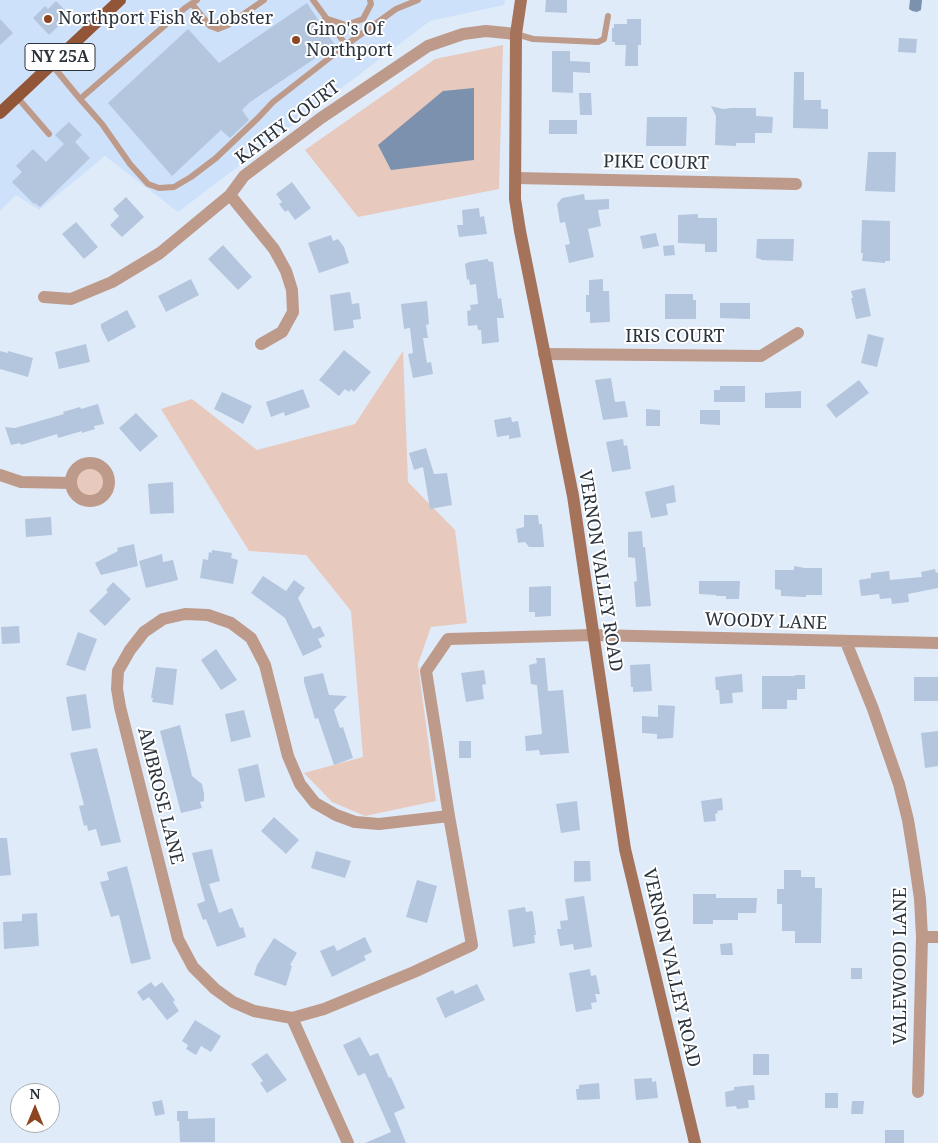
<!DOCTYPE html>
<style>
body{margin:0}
#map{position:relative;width:938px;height:1143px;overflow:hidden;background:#e0ebfa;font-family:"Noto Serif",serif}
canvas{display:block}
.north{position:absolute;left:10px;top:1083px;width:50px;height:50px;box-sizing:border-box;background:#fff;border:1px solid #aaadb1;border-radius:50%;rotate:0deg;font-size:14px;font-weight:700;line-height:20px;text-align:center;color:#2b333c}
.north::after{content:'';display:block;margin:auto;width:18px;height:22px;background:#8d4621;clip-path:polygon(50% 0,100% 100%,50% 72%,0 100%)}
</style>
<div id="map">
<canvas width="938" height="1143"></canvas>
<div class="north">N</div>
</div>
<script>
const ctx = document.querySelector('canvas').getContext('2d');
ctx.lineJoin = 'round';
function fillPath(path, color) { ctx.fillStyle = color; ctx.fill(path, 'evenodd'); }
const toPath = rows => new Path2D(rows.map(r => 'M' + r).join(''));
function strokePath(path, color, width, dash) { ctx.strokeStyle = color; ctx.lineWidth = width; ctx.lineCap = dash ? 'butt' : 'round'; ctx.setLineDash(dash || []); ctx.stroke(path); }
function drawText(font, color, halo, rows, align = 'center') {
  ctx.font = font + ' "Noto Serif",serif'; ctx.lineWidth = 4; ctx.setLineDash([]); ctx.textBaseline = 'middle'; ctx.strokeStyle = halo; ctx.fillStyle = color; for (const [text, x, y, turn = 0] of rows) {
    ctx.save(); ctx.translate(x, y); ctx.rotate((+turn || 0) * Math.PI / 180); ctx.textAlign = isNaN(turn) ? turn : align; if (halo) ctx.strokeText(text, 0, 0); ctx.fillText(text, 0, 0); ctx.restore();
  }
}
const built = toPath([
 [0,0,505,0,504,5,430,21,178,212,105,156,39,210,16,195,0,211]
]);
const green = toPath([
 [503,45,499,189,358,217,305,150,435,59],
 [403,351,408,482,455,530,467,623,431,627,418,664,436,801,365,816,332,802,304,773,363,757,351,611,306,555,249,551,161,409,192,399,257,450,355,424],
 '75 482a15 15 0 1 1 30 0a15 15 0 1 1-30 0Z'
]);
const water = toPath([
 [910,0,922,0,921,10,917,12,912,11,909,9],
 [474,88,474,160,391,170,378,145,443,91]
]);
const building = toPath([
 [546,0,567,0,567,13,545,12],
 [56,1,70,15,49,35,33,18,45,6,48,9],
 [307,3,335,45,250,102,242,110,249,120,230,138,221,130,172,176,108,103,188,29,219,63],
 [0,19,13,33,0,45],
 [627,19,641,19,641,45,638,45,638,66,625,66,626,45,615,45,615,42,612,42,612,28,614,28,614,24,627,24],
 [899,38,917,39,916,53,898,52],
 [552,51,570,51,570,61,590,62,590,73,573,72,573,93,552,92],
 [794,72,804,72,804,100,821,100,821,109,828,109,828,129,793,128],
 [579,93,591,93,592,115,580,115],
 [711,106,723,109,731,108,756,108,756,116,773,117,772,133,755,133,755,143,736,143,736,146,715,145,716,116],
 [647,117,687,117,686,146,646,146],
 [549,120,577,120,577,134,549,134],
 [69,122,82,135,75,142,90,158,40,207,35,203,34,204,12,182,22,172,16,166,33,149,46,162,64,144,55,135],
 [868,152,896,152,895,192,865,191],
 [292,182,311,208,295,220,288,210,285,212,279,204,282,202,276,194],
 [584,194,585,200,609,199,609,209,598,210,601,226,588,229,594,257,569,263,565,245,570,244,565,222,560,223,557,204,562,198],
 [126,197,144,217,122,237,110,225,119,216,113,209],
 [479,208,480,217,484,216,487,234,459,237,457,225,463,225,462,210],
 [698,214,698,218,717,218,717,252,705,252,705,244,678,243,678,215],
 [862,220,890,221,890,261,885,261,885,263,862,261,863,253,861,253],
 [76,222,98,247,84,259,62,234],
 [656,233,659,246,643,249,640,236],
 [331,235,333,241,338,239,344,247,349,263,319,273,308,243],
 [757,239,794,239,793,261,761,260,761,259,756,258],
 [223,245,252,277,238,290,208,259],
 [674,245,675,255,664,256,663,246],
 [488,259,488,261,493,262,498,299,501,298,504,318,497,318,499,342,482,344,481,330,478,330,477,325,468,326,467,311,471,310,470,305,478,304,476,284,470,285,469,279,467,280,465,264,469,262],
 [191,279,199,295,166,312,158,296],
 [603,279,603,291,609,291,610,322,590,323,590,312,586,312,586,295,589,295,589,280],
 [865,288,871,316,856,319,851,298,853,298,851,291],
 [350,292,352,304,359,303,361,319,353,320,354,328,334,331,330,295],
 [665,294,693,294,693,300,696,300,696,319,665,319],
 [427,301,429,324,426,325,428,338,423,338,427,363,431,362,433,374,413,378,408,354,413,353,410,328,404,329,401,304],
 [720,303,750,303,750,319,720,318],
 [127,310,136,327,108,342,101,328,101,324],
 [868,334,884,338,877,367,861,363],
 [86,344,90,362,59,369,55,352],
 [344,350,371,372,354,392,351,389,349,392,345,389,339,396,319,380],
 [0,351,8,353,8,351,33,358,28,377,0,369],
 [611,378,615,402,625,401,628,417,603,420,595,380],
 [859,380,869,393,836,418,826,405],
 [720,386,745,386,745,402,714,402,714,390,720,390],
 [303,389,310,407,285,416,284,412,271,417,266,402],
 [801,391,801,408,765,408,765,393],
 [222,392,252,406,243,424,214,409],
 [98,404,104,424,94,426,95,429,82,433,82,431,58,438,57,434,21,445,20,443,11,445,5,427,15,428,64,414,63,412,80,407,81,409],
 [646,409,660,410,660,426,646,426],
 [700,410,720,410,720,425,700,424],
 [136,413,158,436,140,452,119,428],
 [511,417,512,422,518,421,521,437,509,439,509,435,497,437,494,420],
 [623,439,624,446,627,445,631,469,612,472,606,442],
 [426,448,434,474,447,473,452,505,430,509,423,467,414,470,409,453],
 [173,482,174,513,150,514,148,484],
 [674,485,676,502,666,504,668,515,651,518,645,492],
 [524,515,538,515,539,524,542,524,544,547,529,547,525,542,518,543,516,529,524,527],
 [51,517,52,535,26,537,25,519],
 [642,531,643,547,645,547,651,606,636,607,634,582,637,581,635,558,628,557,628,532],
 [134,544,138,566,101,575,95,563,118,551,117,548],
 [212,550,232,553,231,558,238,560,233,584,200,578,203,559,208,560,209,552,212,553],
 [162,554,163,562,173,560,178,580,146,588,139,561],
 [794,566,805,568,822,568,822,595,806,595,806,597,781,596,781,590,775,589,775,570,794,570],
 [935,569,936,573,938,572,938,588,908,594,909,602,892,604,891,598,880,599,879,594,861,596,859,580,871,578,871,573,889,571,890,580,922,577,921,572],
 [263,576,286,591,294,580,305,588,298,598,313,629,320,626,325,636,318,639,322,647,303,656,285,618,251,593],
 [699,581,740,581,739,599,726,599,726,596,716,596,716,595,699,594],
 [113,582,131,599,105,626,89,611,108,592,106,590],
 [551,586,551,616,535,617,535,612,529,612,529,587],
 [19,626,20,643,2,644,1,627],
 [78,632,97,639,85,671,66,665],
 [216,649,237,680,221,690,201,660],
 [536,658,545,658,548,691,563,690,569,753,540,755,539,750,526,751,525,736,542,734,537,685,531,684,529,665,537,663],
 [650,664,652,691,633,692,633,687,631,687,630,665],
 [156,667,177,669,173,705,152,702,153,698,151,698],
 [484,670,486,684,482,685,484,699,466,702,461,673],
 [323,673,329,695,347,696,334,710,340,728,343,727,353,758,334,765,318,718,315,719,304,682,304,677],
 [742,674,743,692,732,693,733,703,720,704,719,690,716,690,715,677],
 [795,675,805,675,805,689,797,689,797,700,787,700,787,709,762,709,762,676,795,676],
 [914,677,938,677,938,701,914,701],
 [86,694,91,728,72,731,66,697],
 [658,705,675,706,673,738,657,739,657,734,642,733,642,716,658,717],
 [244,710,251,737,231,742,225,714],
 [180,725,192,776,202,784,204,794,204,801,200,802,202,808,181,813,160,731],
 [938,731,938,766,925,768,921,733],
 [459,741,471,741,471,758,459,758],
 [97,748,121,842,101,846,96,829,88,831,87,825,84,826,79,806,84,805,70,753],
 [258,764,265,797,245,802,238,769],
 [722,798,723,810,717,811,718,813,715,814,716,821,704,822,701,801],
 [577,801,580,830,561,833,556,804],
 [274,817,299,840,286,854,261,831],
 [0,838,7,838,11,875,0,876],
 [212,849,220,881,209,884,219,913,232,908,240,928,243,927,246,937,217,947,206,919,203,920,197,904,205,901,192,853],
 [316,851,351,861,345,878,311,868],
 [574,861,590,861,591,881,574,882],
 [127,866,151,959,131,964,119,915,111,917,100,882,109,880,107,872],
 [784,870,801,870,801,877,815,877,815,888,822,888,821,943,795,943,795,931,782,931,782,904,777,904,777,889,784,889],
 [417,880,437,886,427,923,406,917],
 [693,894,716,894,716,898,757,898,756,913,738,913,738,920,713,920,713,924,693,924],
 [584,896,592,947,574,950,573,944,560,946,557,929,561,929,560,921,568,920,565,899],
 [525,907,526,912,532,911,533,913,536,935,534,935,535,943,513,947,508,910],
 [37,913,39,946,4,949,3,922,22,921,22,914],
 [365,937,372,952,364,956,366,960,332,977,320,951,334,945,337,951],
 [274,938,297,953,290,965,292,966,286,986,254,975,257,965],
 [732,943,733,955,721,955,720,944],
 [851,968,862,968,862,979,851,979],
 [590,969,591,976,596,975,600,994,595,994,597,1002,591,1003,592,1009,576,1012,569,973],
 [151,982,155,987,162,982,175,1000,173,1002,179,1011,167,1020,149,997,143,1001,137,992],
 [477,984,485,1000,445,1018,436,998,453,990,455,994],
 [195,1020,221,1036,211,1052,201,1046,196,1055,186,1049,188,1045,182,1041],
 [360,1037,370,1056,378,1053,389,1078,391,1077,405,1108,394,1113,406,1143,365,1143,391,1132,365,1073,358,1076,343,1045],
 [267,1053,287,1080,267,1093,260,1083,263,1081,251,1064],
 [753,1054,769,1054,769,1075,753,1075],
 [652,1078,652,1082,656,1081,658,1098,636,1100,634,1079],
 [599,1083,600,1099,577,1100,576,1089,579,1089,579,1085],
 [754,1085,755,1100,748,1100,749,1107,747,1108,737,1109,736,1106,726,1107,725,1092,734,1090,734,1087],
 [825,1093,838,1093,838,1108,825,1108],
 [162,1100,165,1114,155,1116,152,1102],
 [852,1101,864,1101,863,1114,851,1114],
 [177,1111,188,1111,188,1119,215,1118,215,1142,180,1142,179,1121,177,1121],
 [885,1130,904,1130,904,1143,885,1143]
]);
const service = toPath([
 [313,0,346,45],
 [192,4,210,26,218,29,228,25,264,0],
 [325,18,346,25,363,19,371,4,370,0],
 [516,34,533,39,598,42,604,39,608,16],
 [52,65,80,99,185,8,197,0],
 [17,97,49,134],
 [80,99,102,124,130,164,148,184,159,188,174,187,191,177,216,158,258,118,273,102,346,45,396,9,418,0]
]);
const minor = toPath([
 [516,178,796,184],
 [230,195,274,249,286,271,292,290,293,312,282,332,261,344],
 [44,297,71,299,112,282,160,253,230,195,244,176,321,118,428,46,463,34,486,31,516,34],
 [544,354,761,356,798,333],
 '71 482a19 19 0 1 1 38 0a19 19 0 1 1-38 0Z',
 [0,475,21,482,71,483],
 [846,642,873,709,899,784,908,820,914,857,920,899,922,937,918,1092],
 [449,816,379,824,355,822,336,815,315,803,300,784,288,756,265,665,251,638,231,623,208,615,185,614,163,619,144,632,130,650,118,671,117,689,120,707,178,939,193,967,215,989,233,1002,254,1011,292,1018,324,1009,414,972,472,945,449,816,426,671,448,639,593,635,938,643],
 [922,937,938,937],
 [292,1018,348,1143]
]);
const secondary = toPath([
 [521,0,516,34,515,199,520,231,573,496,625,849,695,1143]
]);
const primary = toPath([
 [0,113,120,0]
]);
const markers = [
 [48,19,5,"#8d4621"],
 [296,40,5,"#8d4621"]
];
const shields = [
 [60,57,70]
];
const shieldNames = [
 ["NY 25A",60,57]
];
const poiNames = [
 ["Northport Fish & Lobster",58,19],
 ["Gino's Of",306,30],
 ["Northport",306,51]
];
const streetNames = [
 ["KATHY COURT",288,123,-37],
 ["PIKE COURT",656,163,1],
 ["IRIS COURT",675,337],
 ["VERNON VALLEY ROAD",600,571,81],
 ["WOODY LANE",766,622,2],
 ["AMBROSE LANE",160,796,76],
 ["VALEWOOD LANE",901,966,-90],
 ["VERNON VALLEY ROAD",671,968,77]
];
fillPath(built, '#cee1fa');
fillPath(green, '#e7cabd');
fillPath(water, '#7b91ad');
fillPath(building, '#b3c6de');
strokePath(service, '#bd9a89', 6);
strokePath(minor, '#bd9a89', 12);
strokePath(secondary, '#a5725a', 12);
strokePath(primary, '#935537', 12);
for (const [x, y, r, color] of markers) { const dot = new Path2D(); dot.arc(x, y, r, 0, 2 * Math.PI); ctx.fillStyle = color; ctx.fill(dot); strokePath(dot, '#fff', 2); }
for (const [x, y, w] of shields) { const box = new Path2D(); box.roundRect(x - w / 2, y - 13.5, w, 27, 4); ctx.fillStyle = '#fff'; ctx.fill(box); strokePath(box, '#2b333c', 1); }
drawText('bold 16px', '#2b333c', null, shieldNames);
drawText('18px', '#2b333c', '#fff', poiNames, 'left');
drawText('18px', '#2b333c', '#fff', streetNames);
</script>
